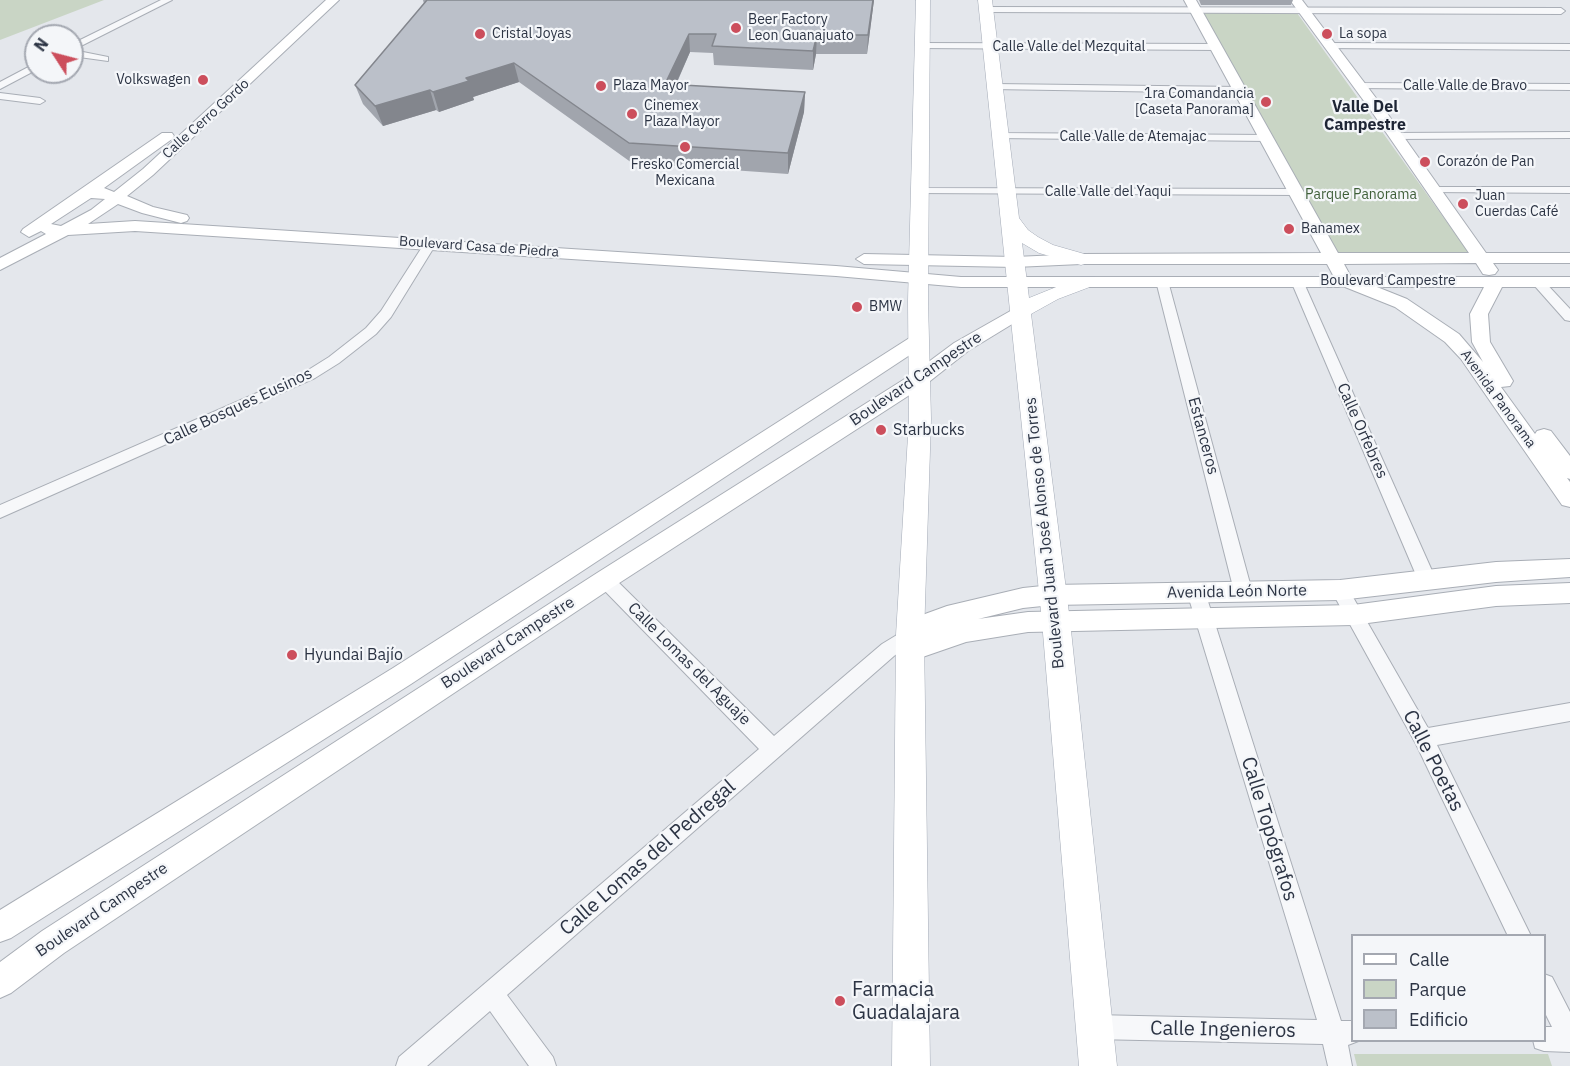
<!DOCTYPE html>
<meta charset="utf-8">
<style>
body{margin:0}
#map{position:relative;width:1570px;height:1066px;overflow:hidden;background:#e4e7ec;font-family:"IBM Plex Sans",sans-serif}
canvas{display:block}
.legend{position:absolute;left:1351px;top:934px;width:195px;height:108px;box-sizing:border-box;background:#f4f6f9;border:2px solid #a4a8b1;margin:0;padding:8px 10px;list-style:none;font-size:18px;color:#2c3444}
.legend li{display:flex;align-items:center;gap:12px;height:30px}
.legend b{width:30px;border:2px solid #a4a8b1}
.north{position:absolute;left:24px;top:24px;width:60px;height:60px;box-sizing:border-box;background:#f4f6f9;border:2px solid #a4a8b1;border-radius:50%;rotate:306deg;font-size:16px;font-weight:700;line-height:24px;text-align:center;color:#2c3444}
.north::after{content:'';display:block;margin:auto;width:21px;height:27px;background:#cc4e5c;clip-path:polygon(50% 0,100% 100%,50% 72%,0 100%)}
</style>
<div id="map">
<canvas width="1570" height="1066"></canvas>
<ul class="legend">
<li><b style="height:8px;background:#fff"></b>Calle</li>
<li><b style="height:16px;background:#c9d5c5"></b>Parque</li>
<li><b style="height:16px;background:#bbc0c9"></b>Edificio</li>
</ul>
<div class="north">N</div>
</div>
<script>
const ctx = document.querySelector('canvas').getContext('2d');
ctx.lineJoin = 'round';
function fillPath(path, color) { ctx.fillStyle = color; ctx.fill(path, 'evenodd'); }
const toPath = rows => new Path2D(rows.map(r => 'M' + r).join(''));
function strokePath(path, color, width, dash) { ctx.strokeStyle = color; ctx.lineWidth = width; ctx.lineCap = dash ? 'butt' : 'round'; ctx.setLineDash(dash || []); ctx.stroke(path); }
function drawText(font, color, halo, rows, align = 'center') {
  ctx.font = font + ' "IBM Plex Sans",sans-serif'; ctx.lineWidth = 4.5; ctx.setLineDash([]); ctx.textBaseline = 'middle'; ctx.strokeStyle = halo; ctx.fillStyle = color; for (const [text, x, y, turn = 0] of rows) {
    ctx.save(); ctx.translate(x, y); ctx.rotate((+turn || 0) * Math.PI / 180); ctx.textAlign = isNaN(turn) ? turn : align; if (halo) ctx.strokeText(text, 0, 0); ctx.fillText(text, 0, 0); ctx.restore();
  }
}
const green = toPath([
 [0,0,104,0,0,40],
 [1199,12,1297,13,1469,253,1332,253],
 [1354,1054,1548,1054,1552,1066,1357,1066]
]);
const street = toPath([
 [161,0,172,0,73,50,108,57,108,61,72,56,72,44,161,0],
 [986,7,1561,8,1565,11,1561,14,983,12,982,10,986,7],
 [922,43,1217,44,1222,47,1217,50,919,48,917,46,922,43],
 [1329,43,1570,44,1570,50,1326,48,1324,46,1329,43],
 [36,63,36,70,0,89,0,82,36,63],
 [1360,83,1570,84,1570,90,1357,88,1357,84,1360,83],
 [995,84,1240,87,1245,90,1240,93,992,89,990,87,995,84],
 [0,93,40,98,45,101,40,104,0,99,0,93],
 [1570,132,1570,138,1396,139,1391,136,1396,133,1570,132],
 [1000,133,1266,135,1271,138,1266,141,996,138,996,134,1000,133],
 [1433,187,1570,187,1570,193,1429,192,1429,188,1433,187],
 [920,188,1295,189,1301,192,1295,195,916,193,914,191,920,188],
 [430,240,436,244,391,317,376,334,339,363,315,378,0,518,0,505,305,372,329,357,366,328,381,311,424,244,430,240],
 [1162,277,1168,281,1252,591,1249,596,1243,598,1237,596,1234,591,1156,281,1162,277],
 [1297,277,1303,281,1437,582,1434,587,1428,589,1422,587,1419,582,1291,281,1297,277],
 [1537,277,1541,278,1570,309,1570,321,1565,320,1533,284,1531,281,1533,278,1537,277],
 [605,573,611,575,774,736,882,644,910,627,916,630,919,635,916,640,894,656,507,995,553,1057,556,1066,529,1066,490,1011,427,1066,396,1066,399,1057,759,749,599,585,596,580,599,575,605,573],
 [1340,583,1346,585,1428,728,1570,703,1570,721,1437,745,1531,936,1508,936,1416,744,1331,590,1334,585,1340,583],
 [1196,585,1202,587,1205,592,1341,1021,1352,1021,1352,1040,1361,1040,1348,1045,1352,1066,1328,1066,1323,1044,1094,1039,1086,1035,1082,1027,1086,1019,1094,1015,1317,1020,1187,592,1190,587,1196,585],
 [1544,974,1552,977,1570,1012,1570,1052,1544,1051,1535,1048,1533,1040,1544,1040,1544,1027,1552,1027,1544,1011,1544,974]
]);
const secondary = toPath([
 [326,0,339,0,153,175,127,196,153,207,187,215,189,218,187,221,181,223,142,213,118,204,88,224,135,221,836,266,961,277,1334,277,1327,264,1081,264,1015,267,864,264,856,259,864,254,1015,257,1081,254,1321,253,1184,0,1196,0,1338,253,1469,253,1372,112,1290,0,1302,0,1382,106,1486,253,1570,253,1570,263,1493,263,1498,270,1495,274,1489,275,1483,274,1476,263,1344,264,1351,277,1570,277,1570,287,1502,287,1488,314,1490,342,1513,381,1510,386,1501,387,1535,434,1537,431,1544,429,1551,431,1570,456,1570,479,1567,478,1570,482,1570,507,1562,505,1461,359,1445,342,1395,307,1345,287,961,287,836,276,135,231,68,235,0,270,0,258,46,234,41,231,29,237,21,232,23,229,162,133,172,133,174,136,172,139,104,188,114,192,143,169,326,0],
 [91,198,105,199,91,210,61,226,51,224,91,198],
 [1377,287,1484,287,1470,314,1472,342,1483,362,1459,334,1407,299,1377,287],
 [1021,305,1027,307,1030,311,1027,315,968,351,925,385,613,587,64,953,11,993,0,998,0,962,42,931,597,573,911,375,954,343,1021,305],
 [918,335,925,337,927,341,925,345,411,684,11,938,0,942,0,910,393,668,911,337,918,335],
 [1570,559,1570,577,1496,582,1340,600,1052,605,1023,608,978,619,1028,612,1353,605,1496,586,1570,583,1570,603,1496,606,1353,625,1028,632,966,642,911,661,902,658,899,650,902,643,898,635,901,628,914,618,947,606,1023,588,1052,585,1340,580,1496,562,1570,559]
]);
const primary = toPath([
 [916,0,930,0,928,301,931,419,924,635,930,1066,892,1066,896,635,909,419,908,301,916,0],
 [978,0,992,0,1019,218,1028,230,1038,237,1053,245,1088,255,1091,259,1088,263,1081,265,1039,253,1022,243,1029,298,1081,277,1095,277,1098,281,1095,285,1058,299,1031,314,1070,621,1117,1066,1079,1066,1042,621,978,0]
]);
const wall = toPath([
 [423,0,874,0,867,54,816,54,813,70,714,65,713,53,690,52,676,85,805,92,804,112,788,174,632,163,519,82,473,97,474,100,439,112,436,110,383,126,363,104,355,85,424,4],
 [1199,0,1293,0,1291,5,1201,5]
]);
const shadedWall = toPath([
 [873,0,874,0,867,54,868,35],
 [689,34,690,52,667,104,665,84],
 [817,35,816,54,813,70,813,51],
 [514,63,519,82,473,97,474,100,439,112,433,92,466,78],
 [430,90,436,110,383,126,375,106],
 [805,92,804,112,788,174,788,153]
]);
const building = toPath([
 [427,0,873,0,868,35,817,35,813,51,712,46,716,34,689,34,665,84,805,92,788,153,629,143,514,63,466,78,469,81,433,92,430,90,375,106,355,85,427,0]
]);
const markers = [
 [736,28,6,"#cc4e5c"],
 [480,34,6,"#cc4e5c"],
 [1327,34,6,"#cc4e5c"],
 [203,80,6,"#cc4e5c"],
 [601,86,6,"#cc4e5c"],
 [1266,102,6,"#cc4e5c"],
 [632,114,6,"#cc4e5c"],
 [685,147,6,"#cc4e5c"],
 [1425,162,6,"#cc4e5c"],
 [1463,204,6,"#cc4e5c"],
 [1289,229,6,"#cc4e5c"],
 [857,307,6,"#cc4e5c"],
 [881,430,6,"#cc4e5c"],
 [292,655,6,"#cc4e5c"],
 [840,1001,6,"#cc4e5c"]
];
const farPoinames = [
 ["Beer Factory",748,20],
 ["Leon Guanajuato",748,36],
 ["Cristal Joyas",492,34],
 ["La sopa",1339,34],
 ["Volkswagen",191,80,"right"],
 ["Plaza Mayor",613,86],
 ["1ra Comandancia",1254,94,"right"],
 ["[Caseta Panorama]",1254,110,"right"],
 ["Cinemex",644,106],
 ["Plaza Mayor",644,122],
 ["Corazón de Pan",1437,162],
 ["Fresko Comercial",685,165,"center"],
 ["Mexicana",685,181,"center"],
 ["Juan",1475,196],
 ["Cuerdas Café",1475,212],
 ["Banamex",1301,229],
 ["BMW",869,307]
];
const farStreetnames = [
 ["Calle Valle del Mezquital",1069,47],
 ["Calle Valle de Bravo",1465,86],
 ["Calle Cerro Gordo",206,119,-42],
 ["Calle Valle de Atemajac",1133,137],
 ["Calle Valle del Yaqui",1108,192],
 ["Boulevard Casa de Piedra",479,247,4],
 ["Boulevard Campestre",1388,281],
 ["Avenida Panorama",1498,399,54]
];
const farParknames = [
 ["Parque Panorama",1361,195]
];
const farQuarternames = [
 ["Valle Del",1365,107],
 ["Campestre",1365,125]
];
const streetNames = [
 ["Boulevard Campestre",916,379,-34],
 ["Calle Bosques Eusinos",238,407,-25],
 ["Calle Orfebres",1362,431,66],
 ["Estanceros",1203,436,75],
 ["Boulevard Juan José Alonso de Torres",1045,533,-96],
 ["Avenida León Norte",1237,592,-1],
 ["Boulevard Campestre",508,643,-33],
 ["Calle Lomas del Aguaje",689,664,45],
 ["Boulevard Campestre",102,910,-34]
];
const poiNames = [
 ["Starbucks",893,430],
 ["Hyundai Bajío",304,655]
];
const nearStreetnames = [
 ["Calle Poetas",1433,761,63],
 ["Calle Topógrafos",1269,829,73],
 ["Calle Lomas del Pedregal",648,858,-41],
 ["Calle Ingenieros",1223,1030,1]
];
const nearPoinames = [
 ["Farmacia",852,990],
 ["Guadalajara",852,1013]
];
fillPath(green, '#c9d5c5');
strokePath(street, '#a9aeb6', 2);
strokePath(secondary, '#a9aeb6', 2);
strokePath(primary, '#a4abb7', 1);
fillPath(street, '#f7f8fa');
fillPath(secondary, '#fff');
fillPath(primary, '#fff');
fillPath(wall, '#a1a5ad');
fillPath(shadedWall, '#83868d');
fillPath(building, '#bbc0c9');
strokePath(building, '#83868d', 1.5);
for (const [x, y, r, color] of markers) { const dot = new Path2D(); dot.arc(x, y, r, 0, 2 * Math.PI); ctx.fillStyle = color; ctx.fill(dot); strokePath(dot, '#f4f6f9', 2); }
drawText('14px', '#2c3444', '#f4f6f9', farPoinames, 'left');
drawText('14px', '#2c3444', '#f4f6f9', farStreetnames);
drawText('14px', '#3f5f39', '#f4f6f9', farParknames);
drawText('bold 16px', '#1e2535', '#f4f6f9', farQuarternames);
drawText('16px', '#2c3444', '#f4f6f9', streetNames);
drawText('16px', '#2c3444', '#f4f6f9', poiNames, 'left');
drawText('20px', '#2c3444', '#f4f6f9', nearStreetnames);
drawText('20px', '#2c3444', '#f4f6f9', nearPoinames, 'left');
</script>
